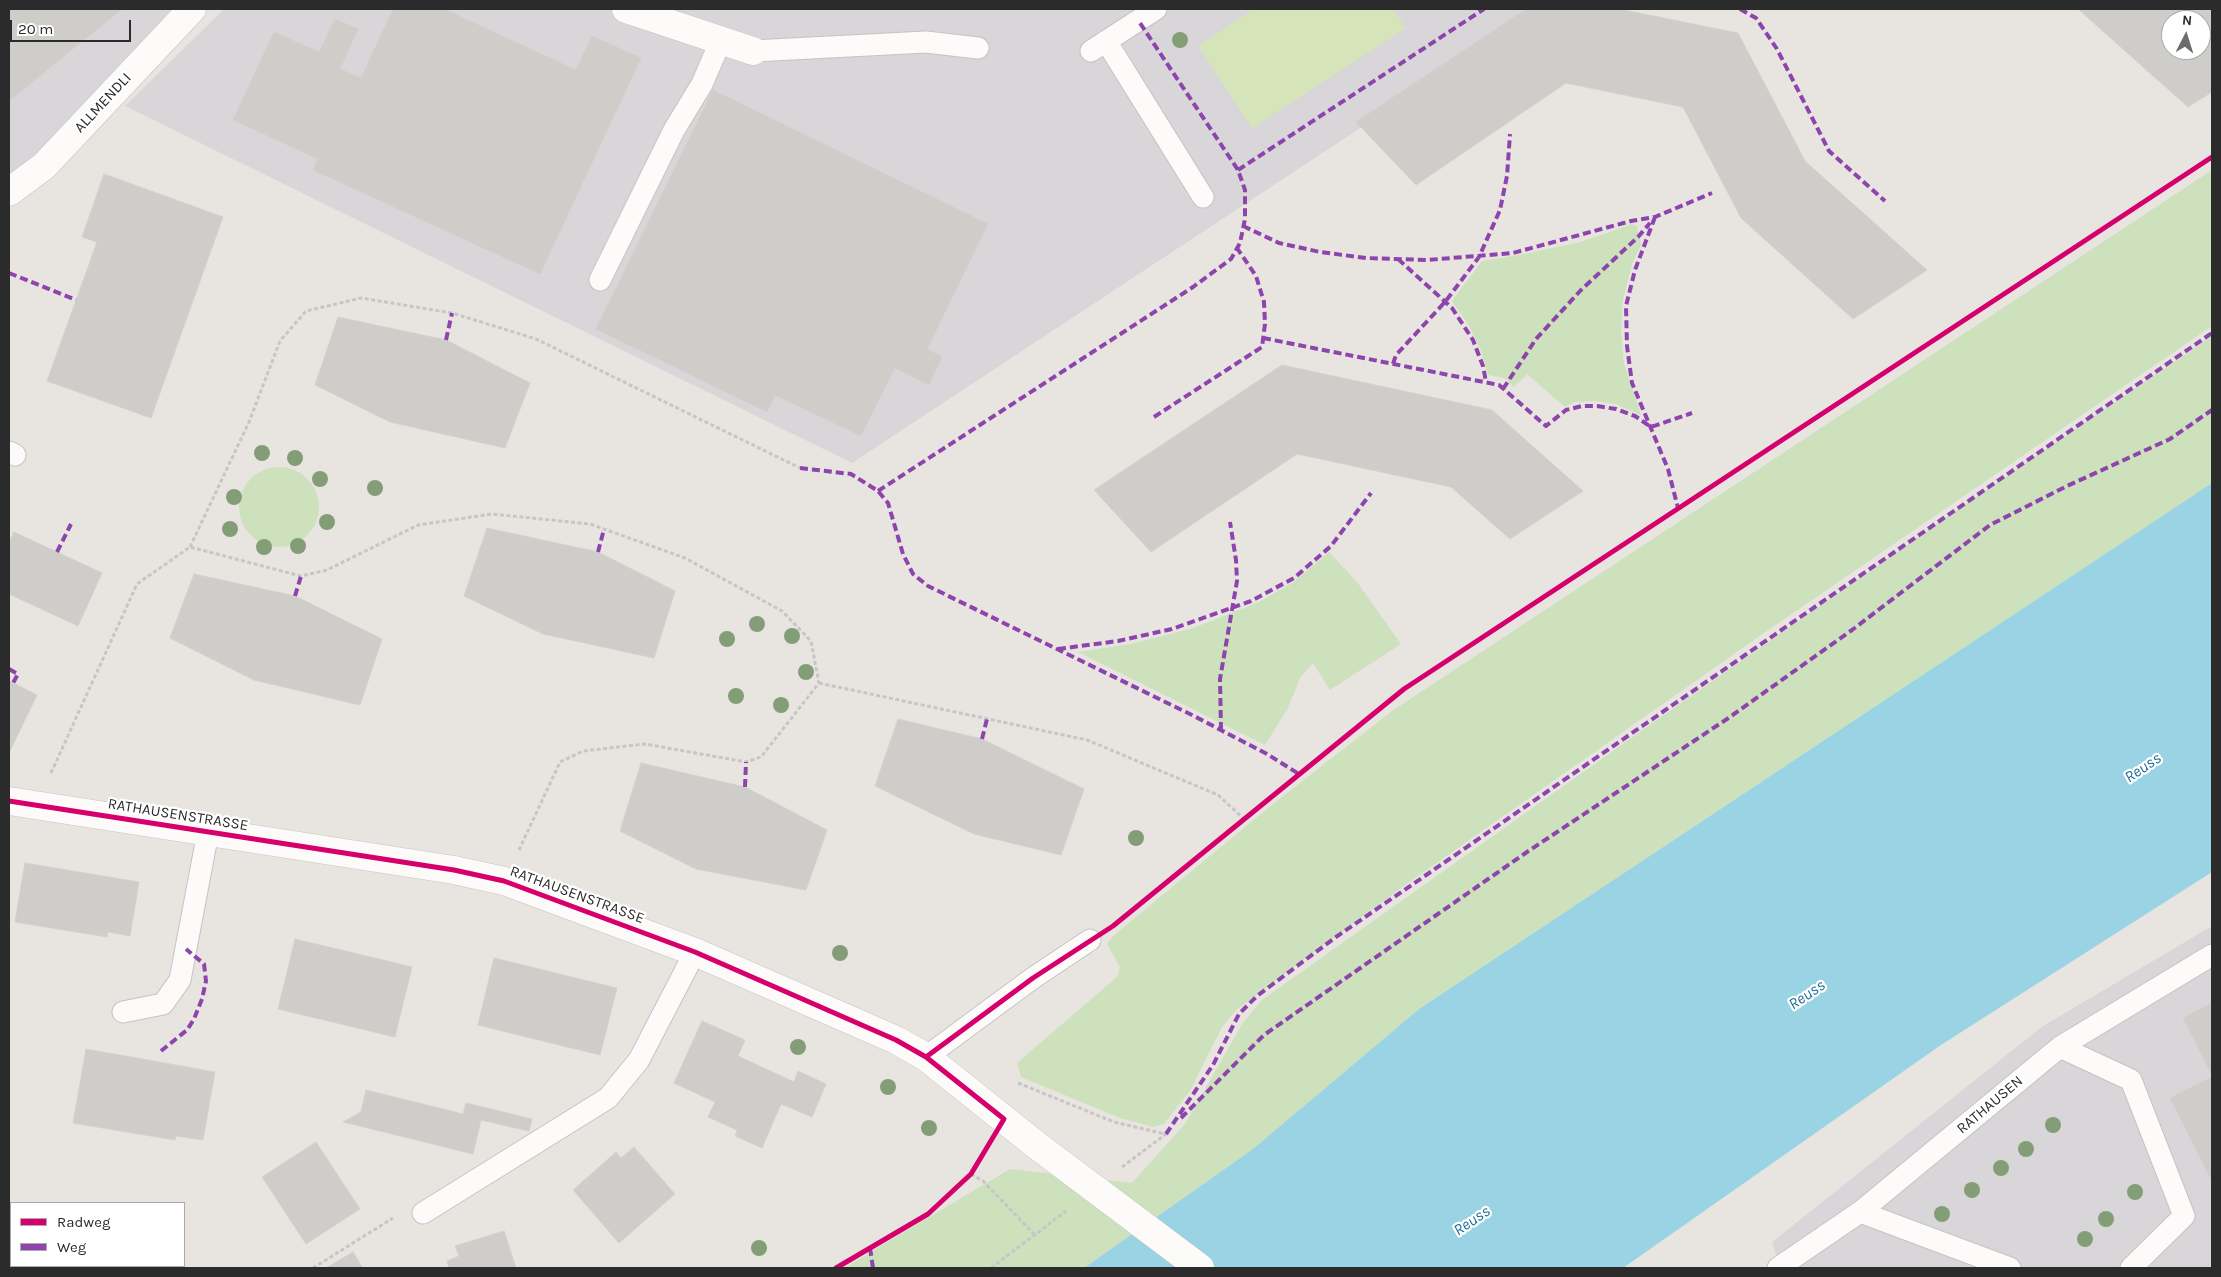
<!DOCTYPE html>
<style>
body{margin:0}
#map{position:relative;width:2221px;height:1277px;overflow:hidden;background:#e8e5e1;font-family:Karla,sans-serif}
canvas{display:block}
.frame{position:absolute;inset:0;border:10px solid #2b2b2b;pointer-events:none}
.legend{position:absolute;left:10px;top:1202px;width:175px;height:65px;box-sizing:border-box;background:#fff;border:1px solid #aaa;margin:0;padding:6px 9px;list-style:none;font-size:15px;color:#2b2b2b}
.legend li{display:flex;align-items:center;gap:10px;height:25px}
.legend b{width:25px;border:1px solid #aaa}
.north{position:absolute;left:2161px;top:10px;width:50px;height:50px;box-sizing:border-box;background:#fff;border:1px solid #aaa;border-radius:50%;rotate:5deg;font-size:14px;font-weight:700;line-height:20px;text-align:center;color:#2b2b2b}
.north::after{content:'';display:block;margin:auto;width:18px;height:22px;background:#6d6c6b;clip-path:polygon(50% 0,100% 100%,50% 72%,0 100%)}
.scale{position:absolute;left:10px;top:20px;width:121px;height:22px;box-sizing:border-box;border:2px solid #2b2b2b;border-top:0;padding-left:6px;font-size:15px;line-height:18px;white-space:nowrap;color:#2b2b2b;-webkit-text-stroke:4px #fff;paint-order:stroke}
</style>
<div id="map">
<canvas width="2221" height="1277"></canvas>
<div class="frame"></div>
<ul class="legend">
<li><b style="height:6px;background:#d6006c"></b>Radweg</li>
<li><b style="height:6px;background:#8e44ad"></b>Weg</li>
</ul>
<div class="north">N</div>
<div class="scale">20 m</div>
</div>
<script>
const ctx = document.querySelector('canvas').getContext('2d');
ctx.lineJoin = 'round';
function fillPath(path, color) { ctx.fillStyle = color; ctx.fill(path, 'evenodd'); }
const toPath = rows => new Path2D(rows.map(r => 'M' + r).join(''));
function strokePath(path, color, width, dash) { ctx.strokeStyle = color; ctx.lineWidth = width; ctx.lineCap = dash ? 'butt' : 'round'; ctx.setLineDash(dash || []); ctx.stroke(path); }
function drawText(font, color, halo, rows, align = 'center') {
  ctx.font = font + ' Karla,sans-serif'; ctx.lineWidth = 4.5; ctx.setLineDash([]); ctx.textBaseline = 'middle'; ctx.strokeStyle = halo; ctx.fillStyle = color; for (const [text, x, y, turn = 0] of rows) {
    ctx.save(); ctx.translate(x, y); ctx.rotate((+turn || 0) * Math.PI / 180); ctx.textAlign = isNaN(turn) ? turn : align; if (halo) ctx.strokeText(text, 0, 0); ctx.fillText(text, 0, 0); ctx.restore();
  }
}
const industrial = toPath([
 [9,9,192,9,9,192],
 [224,9,1541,9,852,463,125,106],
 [2212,926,2212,1268,1780,1268,1772,1242,2043,1026]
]);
const green = toPath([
 [2212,170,2212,326,1761,635,1401,888,1236,1010,1222,1027,1190,1091,1164,1124,1153,1127,1120,1118,1021,1077,1017,1063,1117,977,1120,967,1107,944,1113,936,1273,804,1392,711],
 [1632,224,1637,226,1641,245,1632,264,1623,300,1621,330,1624,364,1641,415,1615,404,1595,401,1575,402,1565,407,1527,374,1514,387,1504,378,1488,375,1481,351,1468,324,1452,301,1482,261,1519,255,1581,242],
 [2212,336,2212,483,1419,1009,1253,1149,1084,1268,844,1268,1010,1169,1132,1183,1185,1124,1244,1021,1262,1000,1658,719,1959,509],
 '239 507a40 40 0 1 1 80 0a40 40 0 1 1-80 0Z',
 [1329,552,1357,582,1401,644,1330,690,1313,663,1300,678,1288,708,1265,745,1078,652,1131,644,1193,628,1259,602,1294,582]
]);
const pitch = toPath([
 [1254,9,1393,9,1406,28,1252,128,1198,46]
]);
const water = toPath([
 [2212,483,2212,872,1941,1045,1623,1268,1084,1268,1253,1149,1419,1009]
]);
const building = toPath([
 [9,9,122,9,9,101,9,9],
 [393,9,444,9,576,70,592,36,641,58,540,274,313,170,318,159,233,120,274,32,319,52,335,19,358,29,340,69,361,78,393,9],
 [1526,9,1619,9,1738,33,1805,161,1927,270,1853,319,1741,218,1683,107,1566,83,1416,185,1356,122,1526,9],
 [2078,9,2212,9,2212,92,2188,107,2078,9],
 [2171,20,2201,20,2201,50,2171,50,2171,20],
 [713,90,988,224,927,349,942,357,929,385,895,368,861,436,775,395,767,412,596,329,713,90],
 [104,174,223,217,151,418,47,381,97,242,82,237,104,174],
 [338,317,446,340,530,383,505,448,390,422,315,385,338,317],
 [1282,365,1492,410,1583,491,1510,539,1451,487,1297,454,1151,552,1094,490,1282,365],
 [487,528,598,552,675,591,654,658,543,634,464,596,487,528],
 [14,532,102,573,78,626,9,594,9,543,14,532],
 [194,574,295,596,382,639,360,705,254,680,170,638,194,574],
 [9,681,37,695,9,753,9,681],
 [898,719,982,739,1084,789,1061,855,974,834,875,786,898,719],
 [641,763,745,787,827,830,806,890,696,869,620,831,641,763],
 [25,863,139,882,130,936,108,932,107,937,15,922,25,863],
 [295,939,412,967,395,1037,278,1009,295,939],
 [494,958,617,988,600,1055,478,1025,494,958],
 [2212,1003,2212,1075,2183,1018,2212,1003],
 [702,1021,745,1040,738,1056,794,1082,798,1071,826,1084,812,1117,781,1104,762,1148,735,1136,737,1130,708,1117,715,1102,674,1083,702,1021],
 [86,1049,215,1072,203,1140,176,1136,175,1140,73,1123,86,1049],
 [2212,1077,2212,1181,2170,1098,2212,1077],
 [366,1090,463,1114,466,1103,532,1119,529,1131,481,1120,473,1154,343,1122,361,1112,366,1090],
 [316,1142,360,1209,306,1244,262,1177,316,1142],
 [634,1147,675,1194,619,1243,573,1190,616,1152,621,1158,634,1147],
 [504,1231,516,1268,449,1268,447,1261,459,1256,455,1246,504,1231],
 [353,1252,363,1268,326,1268,353,1252]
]);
const path = toPath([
 [190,547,249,422,280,341,306,311,361,298,452,313,536,339,800,468],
 [819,683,1087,740,1218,795,1244,819],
 [51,773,137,584,190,547,301,576,327,570,418,525,492,514,590,524,685,558,782,611,811,641,819,683,761,757,746,762,645,744,583,751,560,762,519,850],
 [1018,1083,1114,1122,1165,1134],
 [1122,1167,1166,1134],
 [971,1174,983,1181,1035,1235],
 [9,1231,11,1231],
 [107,1266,110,1268],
 [19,1268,21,1266],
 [313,1268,393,1218],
 [991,1268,1066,1211]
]);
const lane = toPath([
 [1106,41,1203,197],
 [753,51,926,42,978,48],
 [1091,51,1156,9],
 [600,280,674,130,702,84,721,40],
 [9,452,15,455],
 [123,1012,163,1004,180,980,208,832],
 [2060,1047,2131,1080,2184,1216,2131,1268],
 [926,1057,1033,978,1090,940],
 [1860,1212,2010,1268],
 [423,1213,608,1098,639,1060,695,952],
 [1778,1268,1860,1212,2060,1047,2212,955]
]);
const street = toPath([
 [626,9,753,51],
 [9,192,44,166,192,9],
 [9,801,454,870,504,881,695,952,896,1040,926,1057,1035,1144]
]);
const streetBridge = toPath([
 [1035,1144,1200,1268]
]);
const quiet = toPath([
 [1740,9,1756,18,1777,49,1829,151,1885,201],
 [1238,170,1484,9],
 [1655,217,1635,270,1626,306,1627,346,1632,383,1668,469,1678,508],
 [1243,226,1279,243,1320,252,1366,258,1427,260,1513,253,1631,221,1655,217,1712,193],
 [1398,259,1452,308,1473,340,1483,366,1486,382],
 [9,273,76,300],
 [1263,338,1499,385,1546,426,1566,410,1582,406,1597,406,1616,409,1635,416,1651,427,1692,413],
 [446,340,452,313],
 [1393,364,1396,355,1445,302,1479,257,1500,210,1507,176,1510,134],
 [1503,389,1536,339,1581,290,1638,237,1650,223],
 [1154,417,1262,347,1265,324,1264,302,1256,276,1237,248],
 [800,468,851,474,878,491,888,503,903,554,913,574,928,586,1192,715,1267,754,1299,774],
 [878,491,1193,287,1231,259,1240,243,1245,219,1245,190,1238,170,1138,20],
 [57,552,71,524],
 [598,552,604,529],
 [295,596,301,576],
 [1058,649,1118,641,1172,629,1251,601,1294,578,1331,546,1371,493],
 [9,669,18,674,13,683],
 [1221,730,1220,679,1237,581,1236,560,1230,522],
 [982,739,987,719],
 [745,787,746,762],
 [161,1051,187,1030,194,1019,202,999,206,981,204,964,186,949],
 [1181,1118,1264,1035,1527,852,1727,719,1852,630,1990,525,2067,486,2170,439,2212,410],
 [1166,1134,1213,1065,1239,1014,1257,996,1336,937,1448,860,2212,333],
 [870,1248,873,1268]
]);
const cycleway = toPath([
 [9,801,454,870,504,881,695,952,896,1040,926,1057,1004,1119,971,1174,928,1214,836,1268],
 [926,1057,1033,978,1113,926,1404,689,2212,157]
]);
const trees = [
 [1180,40],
 [262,453],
 [295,458],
 [320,479],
 [375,488],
 [234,497],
 [327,522],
 [230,529],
 [298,546],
 [264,547],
 [757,624],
 [792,636],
 [727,639],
 [806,672],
 [736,696],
 [781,705],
 [1136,838],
 [840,953],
 [798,1047],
 [888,1087],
 [2053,1125],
 [929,1128],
 [2026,1149],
 [2001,1168],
 [1972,1190],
 [2135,1192],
 [1942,1214],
 [2106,1219],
 [2085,1239],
 [759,1248]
];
const streetNames = [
 ["ALLMENDLI",103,103,-47],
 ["RATHAUSENSTRASSE",178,815,9],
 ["RATHAUSENSTRASSE",577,895,20],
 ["RATHAUSEN",1990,1105,-40]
];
const waterNames = [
 ["Reuss",2143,768,-34],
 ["Reuss",1807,995,-34],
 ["Reuss",1472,1221,-34]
];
fillPath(industrial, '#d8d6d8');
fillPath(green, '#cce1bc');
fillPath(pitch, '#d6e4ba');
fillPath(water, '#9ad4e4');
fillPath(building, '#cfcdca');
strokePath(building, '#d3d1cd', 1);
strokePath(lane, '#c4c4c3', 23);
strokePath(street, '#c4c4c3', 29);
strokePath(path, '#c6c6c6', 3, [4, 2.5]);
strokePath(lane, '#fcfbfa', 21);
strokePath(street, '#fcfbfa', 28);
strokePath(streetBridge, '#c4c4c3', 29, []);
strokePath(streetBridge, '#fcfbfa', 28);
strokePath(quiet, '#8e44ad', 4, [8, 4]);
strokePath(cycleway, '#d6006c', 5);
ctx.fillStyle = '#839e77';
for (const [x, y] of trees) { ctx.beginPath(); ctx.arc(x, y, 8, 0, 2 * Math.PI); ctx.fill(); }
drawText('15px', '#2b2b2b', '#fff', streetNames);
drawText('italic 16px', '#186c92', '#fff', waterNames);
</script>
